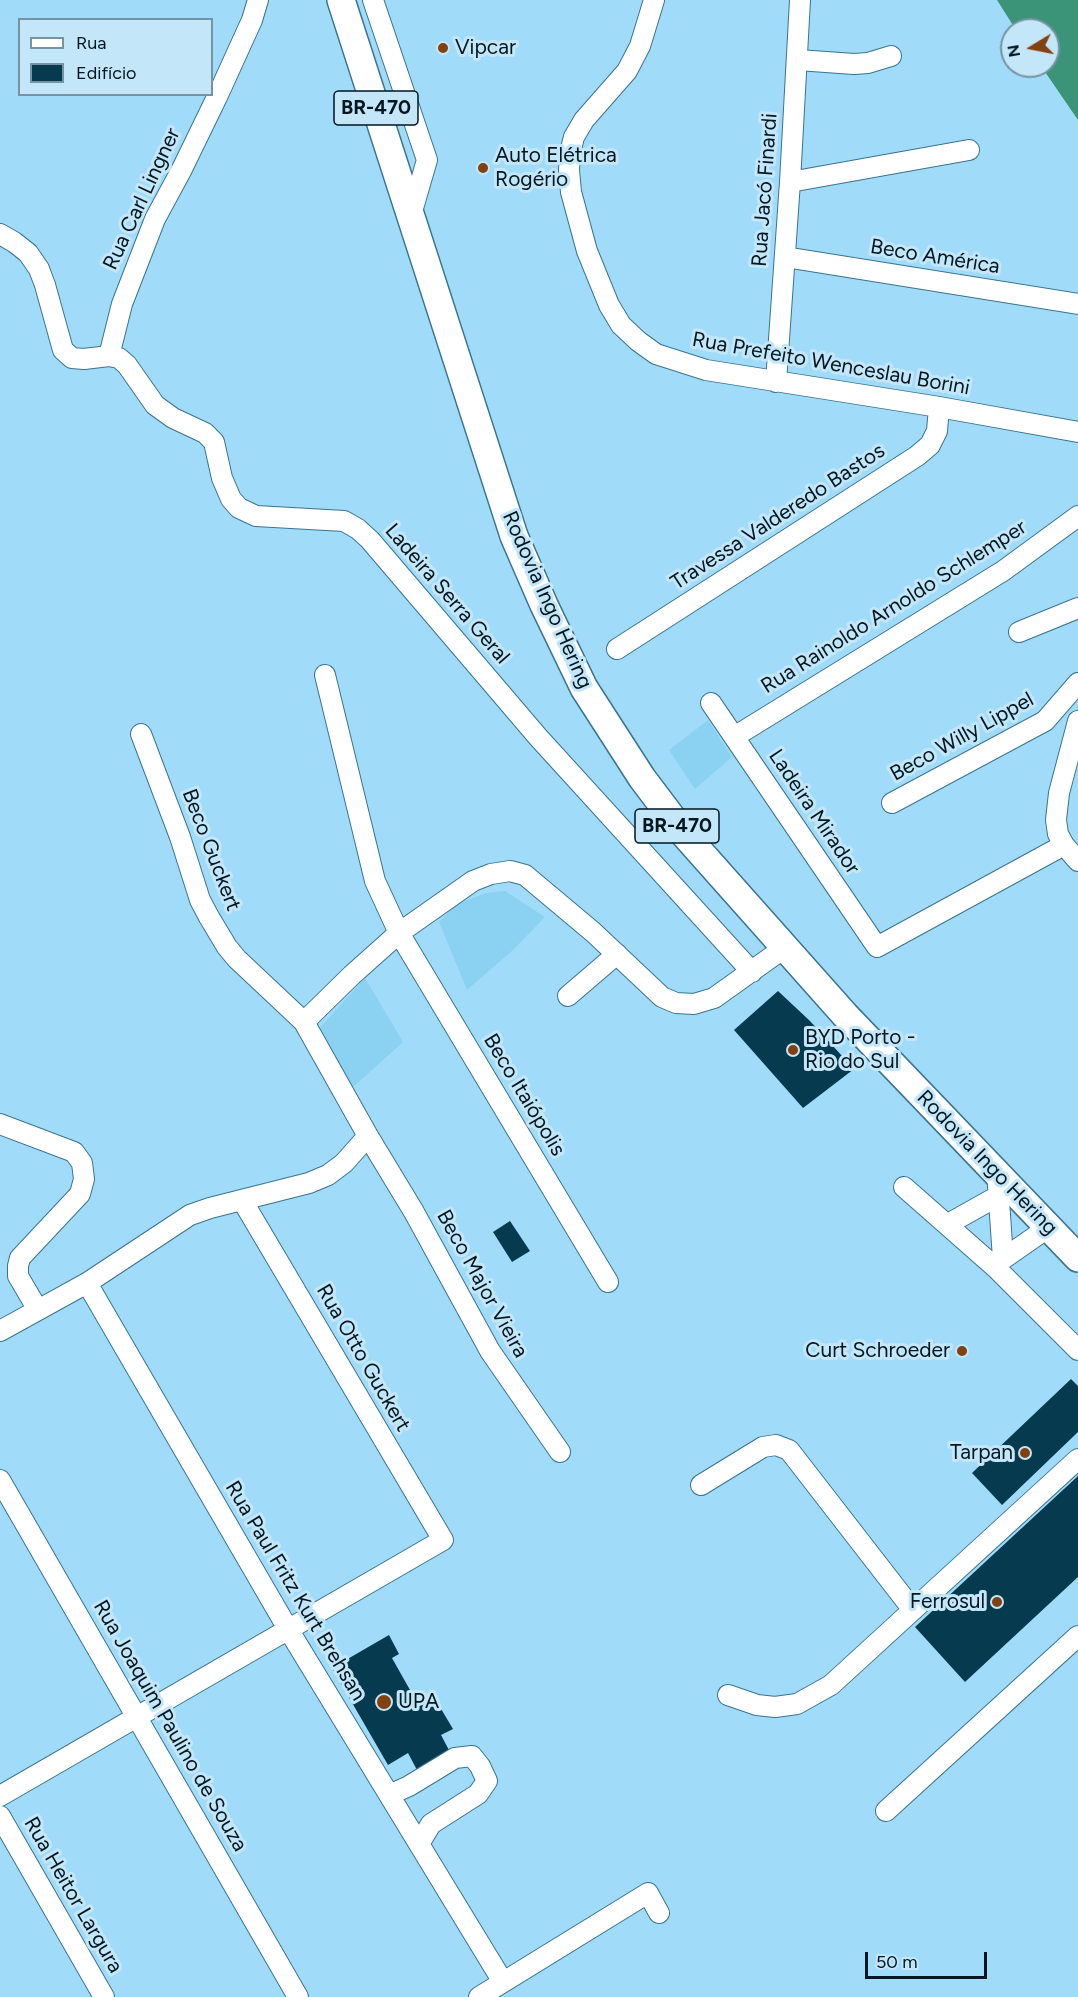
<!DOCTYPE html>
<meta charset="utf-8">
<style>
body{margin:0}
#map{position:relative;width:1078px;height:1997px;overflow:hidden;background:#a0dcfa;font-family:Figtree,sans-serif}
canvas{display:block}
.legend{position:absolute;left:18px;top:18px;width:195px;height:78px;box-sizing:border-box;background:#c3e6f8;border:2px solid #7593a2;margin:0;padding:8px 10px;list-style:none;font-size:18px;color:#001620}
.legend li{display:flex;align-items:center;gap:12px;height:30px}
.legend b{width:30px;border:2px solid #7593a2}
.north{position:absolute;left:1000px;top:18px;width:60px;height:60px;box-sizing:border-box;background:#c3e6f8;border:2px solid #7593a2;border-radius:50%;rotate:260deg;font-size:16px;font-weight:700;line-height:24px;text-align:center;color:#001620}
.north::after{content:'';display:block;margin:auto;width:21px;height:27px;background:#834011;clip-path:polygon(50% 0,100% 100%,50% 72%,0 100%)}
.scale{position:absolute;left:865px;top:1952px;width:122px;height:27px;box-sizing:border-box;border:3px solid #001620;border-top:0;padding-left:8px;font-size:18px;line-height:21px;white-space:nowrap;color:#001620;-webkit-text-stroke:4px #c3e6f8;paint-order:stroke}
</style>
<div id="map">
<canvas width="1078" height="1997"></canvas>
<ul class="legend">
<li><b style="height:8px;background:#fff"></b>Rua</li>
<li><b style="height:16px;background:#053a4f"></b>Edifício</li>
</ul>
<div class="north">N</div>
<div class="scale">50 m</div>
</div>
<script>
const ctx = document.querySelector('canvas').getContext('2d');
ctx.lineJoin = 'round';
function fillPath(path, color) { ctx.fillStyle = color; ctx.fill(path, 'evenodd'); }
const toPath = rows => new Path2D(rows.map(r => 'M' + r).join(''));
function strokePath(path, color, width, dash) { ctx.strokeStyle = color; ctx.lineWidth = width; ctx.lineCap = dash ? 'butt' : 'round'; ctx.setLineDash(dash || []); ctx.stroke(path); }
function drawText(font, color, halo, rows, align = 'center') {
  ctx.font = font + ' Figtree,sans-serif'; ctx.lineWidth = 6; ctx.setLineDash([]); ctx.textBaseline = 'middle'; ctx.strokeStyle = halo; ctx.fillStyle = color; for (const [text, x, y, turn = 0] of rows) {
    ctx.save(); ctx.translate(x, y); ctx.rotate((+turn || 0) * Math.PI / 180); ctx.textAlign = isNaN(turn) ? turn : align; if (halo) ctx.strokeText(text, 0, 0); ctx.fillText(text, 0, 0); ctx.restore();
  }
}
const built = toPath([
 [708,720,732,757,695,789,669,750],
 [505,891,545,917,513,950,467,990,439,922,457,904,486,893],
 [365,978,403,1042,351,1089,317,1031]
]);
const water = toPath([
 [997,0,1078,0,1078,120,1041,66,1048,66,1048,30,1016,30]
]);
const building = toPath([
 [778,991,810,1021,854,1069,803,1108,734,1030],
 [510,1221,530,1251,512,1262,493,1232],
 [1071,1379,1078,1386,1078,1432,1002,1505,972,1473],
 [1078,1476,1078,1577,965,1682,915,1627],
 [389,1635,399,1654,392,1658,419,1706,434,1697,453,1729,441,1735,450,1752,417,1770,408,1753,388,1765,332,1668]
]);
const minor = toPath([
 [373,0,427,160,411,215],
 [654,0,640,46,627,71,584,120,574,137,570,153,569,170,571,192,587,251,609,305,621,325,638,341,656,354,706,370,939,407,1078,432],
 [798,60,854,64,868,63,891,56],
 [790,182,969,150],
 [0,234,14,242,28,253,39,269,45,285,63,350,72,358,84,359,109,356,119,358,127,365,155,405,173,418,205,433,214,442,222,478,231,499,239,508,256,516,344,521,358,529,370,540,538,737,752,972],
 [785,257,1078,304],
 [109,356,122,304,155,219,182,169,217,97,252,20,258,0],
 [776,382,790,182,800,0],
 [1019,632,1078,608],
 [617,649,917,456,930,445,937,431,939,407],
 [325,675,375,881,399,933,608,1282],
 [711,703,877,947,1064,845],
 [1078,721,1059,793,1056,820,1058,834,1064,845,1078,861],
 [141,734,180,837,200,900,209,917,227,947,237,959,304,1022],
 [734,737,1003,571,1078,516],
 [892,803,1045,721,1078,683],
 [568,996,617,954],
 [0,1124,74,1152,82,1163,84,1179,80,1194,20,1258,18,1266,18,1276,38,1310],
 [368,1136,414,1212,490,1351,560,1452],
 [997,1171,1003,1259],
 [904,1187,996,1268,1078,1350],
 [948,1224,998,1196],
 [996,1267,1003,1259,1049,1227],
 [87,1283,288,1629,503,1982],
 [0,1331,87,1283,190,1215,210,1208,309,1183,328,1175,344,1163,368,1136,304,1022,352,975,399,933,473,881,491,874,510,871,525,875,593,932,662,997,676,1003,694,1004,714,998,784,948],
 [0,1480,298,1997],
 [701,1485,763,1447,776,1445,789,1450,913,1610],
 [728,1695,757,1705,775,1707,797,1704,831,1685,1078,1459],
 [389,1795,409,1786,455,1758,472,1756,480,1766,487,1781,478,1794,431,1824,419,1844],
 [0,1796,443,1540,242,1200],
 [886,1811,1078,1636],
 [0,1816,104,1997],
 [479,1997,648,1893,659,1913]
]);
const highway = toPath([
 [341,0,514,536,544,605,584,688,642,778,685,835,845,1015,1078,1258]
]);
const markers = [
 [443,48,6,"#834011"],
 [483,168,6,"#834011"],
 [793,1050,6,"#834011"],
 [962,1351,6,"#834011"],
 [1025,1453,6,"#834011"],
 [997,1602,6,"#834011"],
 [384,1702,8,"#834011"]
];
const shields = [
 [376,108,84],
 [677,826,84]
];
const shieldNames = [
 ["BR-470",376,108],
 ["BR-470",677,826]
];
const poiNames = [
 ["Vipcar",455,48],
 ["Auto Elétrica",495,156],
 ["Rogério",495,180],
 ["BYD Porto -",805,1038],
 ["Rio do Sul",805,1062],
 ["Curt Schroeder",950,1351,"right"],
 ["Tarpan",1013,1453,"right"],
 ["Ferrosul",985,1602,"right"],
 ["UPA",398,1702]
];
const streetNames = [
 ["Rua Jacó Finardi",765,190,-86],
 ["Rua Carl Lingner",142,199,-65],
 ["Beco América",935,257,9],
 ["Rua Prefeito Wenceslau Borini",831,364,10],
 ["Travessa Valderedo Bastos",778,517,-33],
 ["Ladeira Serra Geral",447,594,49],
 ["Rodovia Ingo Hering",547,600,66],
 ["Rua Rainoldo Arnoldo Schlemper",894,607,-32],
 ["Beco Willy Lippel",962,737,-29],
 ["Ladeira Mirador",814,812,56],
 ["Beco Guckert",211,850,69],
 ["Beco Itaiópolis",524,1095,59],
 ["Rodovia Ingo Hering",987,1163,46],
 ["Beco Major Vieira",482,1284,61],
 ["Rua Otto Guckert",363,1358,60],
 ["Rua Paul Fritz Kurt Brehsan",295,1591,59],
 ["Rua Joaquim Paulino de Souza",170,1726,60],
 ["Rua Heitor Largura",73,1895,60]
];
fillPath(built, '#8bd1f2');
fillPath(water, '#3b9378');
fillPath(building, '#053a4f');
strokePath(minor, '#39748f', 22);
strokePath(highway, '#39748f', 30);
strokePath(minor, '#fff', 20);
strokePath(highway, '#fff', 27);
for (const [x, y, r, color] of markers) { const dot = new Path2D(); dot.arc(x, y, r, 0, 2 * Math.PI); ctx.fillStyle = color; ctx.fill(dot); strokePath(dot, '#c3e6f8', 2); }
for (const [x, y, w] of shields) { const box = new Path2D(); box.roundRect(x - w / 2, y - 17, w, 34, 4.5); ctx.fillStyle = '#c3e6f8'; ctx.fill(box); strokePath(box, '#001620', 1.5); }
drawText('bold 20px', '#001620', null, shieldNames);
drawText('21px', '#001620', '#c3e6f8', poiNames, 'left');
drawText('21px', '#001620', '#c3e6f8', streetNames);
</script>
